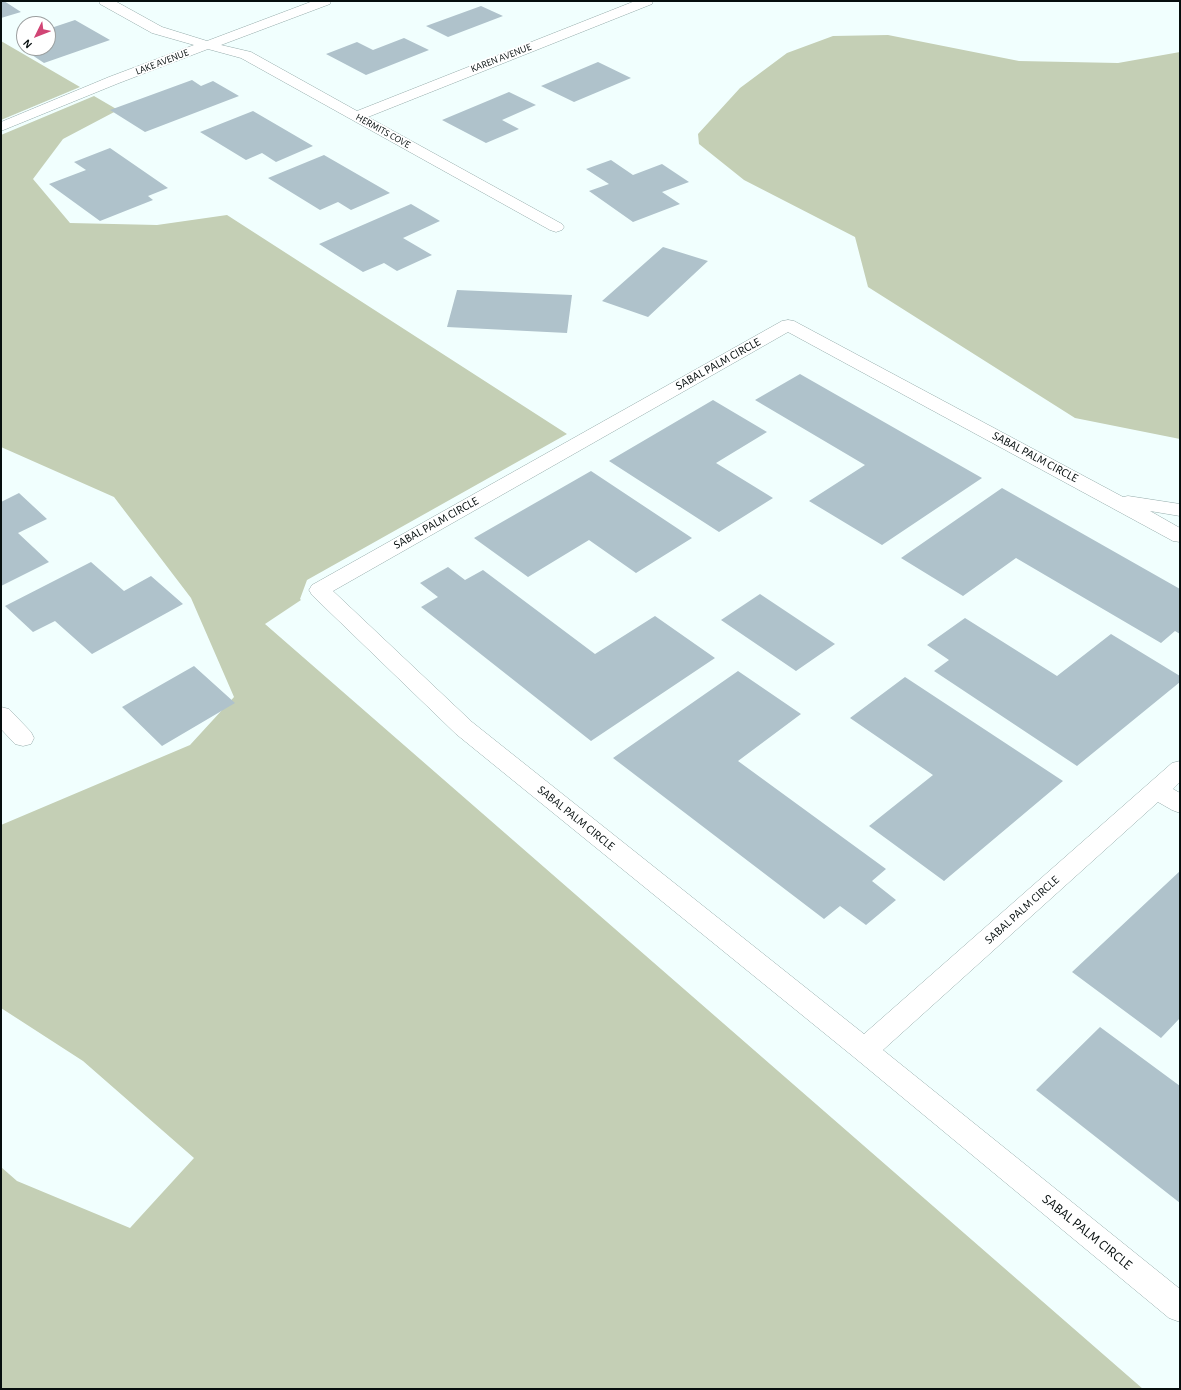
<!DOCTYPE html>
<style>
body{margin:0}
#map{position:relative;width:1181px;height:1390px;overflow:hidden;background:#f1fffe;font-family:"Alegreya Sans",sans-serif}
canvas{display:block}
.frame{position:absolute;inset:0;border:2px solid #060e0e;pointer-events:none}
.north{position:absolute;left:16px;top:16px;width:40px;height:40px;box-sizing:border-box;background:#fff;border:1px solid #9b9f9f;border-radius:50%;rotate:227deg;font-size:11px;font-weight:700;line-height:16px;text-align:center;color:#060e0e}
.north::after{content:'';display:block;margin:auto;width:14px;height:18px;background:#d14575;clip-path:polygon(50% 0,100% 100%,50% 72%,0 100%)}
</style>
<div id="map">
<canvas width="1181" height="1390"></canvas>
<div class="frame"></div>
<div class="north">N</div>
</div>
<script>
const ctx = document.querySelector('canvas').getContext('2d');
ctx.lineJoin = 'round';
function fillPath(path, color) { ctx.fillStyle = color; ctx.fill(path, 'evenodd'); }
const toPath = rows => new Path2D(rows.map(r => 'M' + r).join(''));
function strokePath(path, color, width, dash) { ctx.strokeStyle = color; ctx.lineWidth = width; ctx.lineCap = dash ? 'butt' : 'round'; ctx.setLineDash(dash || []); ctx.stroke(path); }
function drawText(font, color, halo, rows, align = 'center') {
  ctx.font = font + ' "Alegreya Sans",sans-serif'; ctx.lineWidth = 3.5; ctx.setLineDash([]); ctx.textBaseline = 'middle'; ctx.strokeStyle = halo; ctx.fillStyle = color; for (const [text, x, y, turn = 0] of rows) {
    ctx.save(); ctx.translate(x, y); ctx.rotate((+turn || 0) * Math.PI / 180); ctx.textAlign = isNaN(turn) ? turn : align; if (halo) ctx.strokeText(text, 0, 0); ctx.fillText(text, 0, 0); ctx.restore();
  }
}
const green = toPath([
 [888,35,1019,61,1118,63,1180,52,1180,439,1075,418,868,287,855,237,744,180,699,144,698,134,740,88,787,53,833,36],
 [1,41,80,87,1,120],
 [94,96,118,110,63,139,33,179,70,223,157,225,227,215,567,434,307,580,300,599,301,600,265,624,1143,1389,1,1389,1,1167,17,1181,130,1228,194,1158,83,1061,1,1008,1,825,190,745,234,697,191,598,114,497,1,447,1,135]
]);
const building = toPath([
 [1,1,4,1,21,12,1,18],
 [481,6,503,16,448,37,426,26],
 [75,20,110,40,44,63,20,47,24,46,24,48,48,48,48,38,52,37,48,34,48,29],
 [404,38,429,50,366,75,326,54,357,42,373,50],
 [598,62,631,78,574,102,541,86],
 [192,80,201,86,213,81,239,96,145,132,110,110],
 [509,92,536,105,502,120,519,129,486,143,442,120],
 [253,111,313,146,276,162,262,153,246,160,200,132],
 [110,148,168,188,148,196,153,200,100,221,49,184,86,170,74,162],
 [324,155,390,193,351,210,338,202,320,210,268,178],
 [611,160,633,175,662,164,689,182,662,192,680,204,633,222,589,191,609,184,586,169],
 [411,204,440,221,403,238,432,255,397,271,384,263,363,272,319,244],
 [663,247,708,261,648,317,602,301],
 [457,290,572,295,567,333,447,327],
 [800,374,982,478,882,545,809,501,865,465,755,400],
 [713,400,767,432,716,463,773,498,719,532,609,461],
 [591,471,692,538,636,573,589,540,528,577,474,538],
 [1002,488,1180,589,1180,634,1175,631,1161,643,1016,558,963,596,901,558],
 [19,493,47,519,18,533,49,562,1,586,1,502],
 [91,562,124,591,151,576,183,604,92,654,55,621,33,632,5,606],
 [448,567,465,580,483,570,595,654,655,616,715,658,591,741,421,607,438,597,420,583],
 [760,594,835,644,796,671,721,620],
 [965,618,1057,676,1111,634,1180,676,1180,682,1077,766,934,671,949,660,927,645],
 [194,666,235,703,162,746,122,707],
 [738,671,801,714,738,761,886,869,872,881,896,900,866,925,840,906,824,919,613,758],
 [905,677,1063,781,944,881,869,826,933,775,850,718],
 [1180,871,1180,1018,1161,1038,1072,972],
 [1100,1027,1180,1086,1180,1203,1036,1090]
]);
const minor = toPath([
 [99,1,115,1,162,27,207,41,313,1,331,1,330,4,221,45,251,52,357,111,635,1,653,1,652,4,368,117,562,224,564,227,562,230,556,232,550,230,241,58,208,49,119,83,1,131,1,122,109,77,194,45,152,33,100,4,99,1],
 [788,320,794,321,1123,497,1128,496,1180,504,1180,516,1150,511,1180,528,1180,542,1173,541,788,332,333,591,472,722,864,1034,1172,763,1180,761,1180,782,1173,789,1180,793,1180,813,1172,810,1158,802,883,1050,1180,1289,1180,1322,1169,1318,855,1058,456,734,312,595,309,590,312,585,782,321,788,320],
 [1,707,9,709,31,732,34,738,31,744,23,746,15,744,1,729,1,707]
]);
const farStreetnames = [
 ["KAREN AVENUE",501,58,-21],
 ["LAKE AVENUE",162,62,-21],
 ["HERMITS COVE",383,131,29]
];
const streetNames = [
 ["SABAL PALM CIRCLE",718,364,-29],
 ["SABAL PALM CIRCLE",1035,457,28],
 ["SABAL PALM CIRCLE",436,523,-29],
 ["SABAL PALM CIRCLE",576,818,39],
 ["SABAL PALM CIRCLE",1022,910,-42]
];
const nearStreetnames = [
 ["SABAL PALM CIRCLE",1087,1232,39]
];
fillPath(green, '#c4cfb5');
fillPath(building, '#afc2cb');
strokePath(minor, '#94abaa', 1);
fillPath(minor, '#fff');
drawText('10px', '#060e0e', '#fff', farStreetnames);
drawText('12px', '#060e0e', '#fff', streetNames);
drawText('14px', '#060e0e', '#fff', nearStreetnames);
</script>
